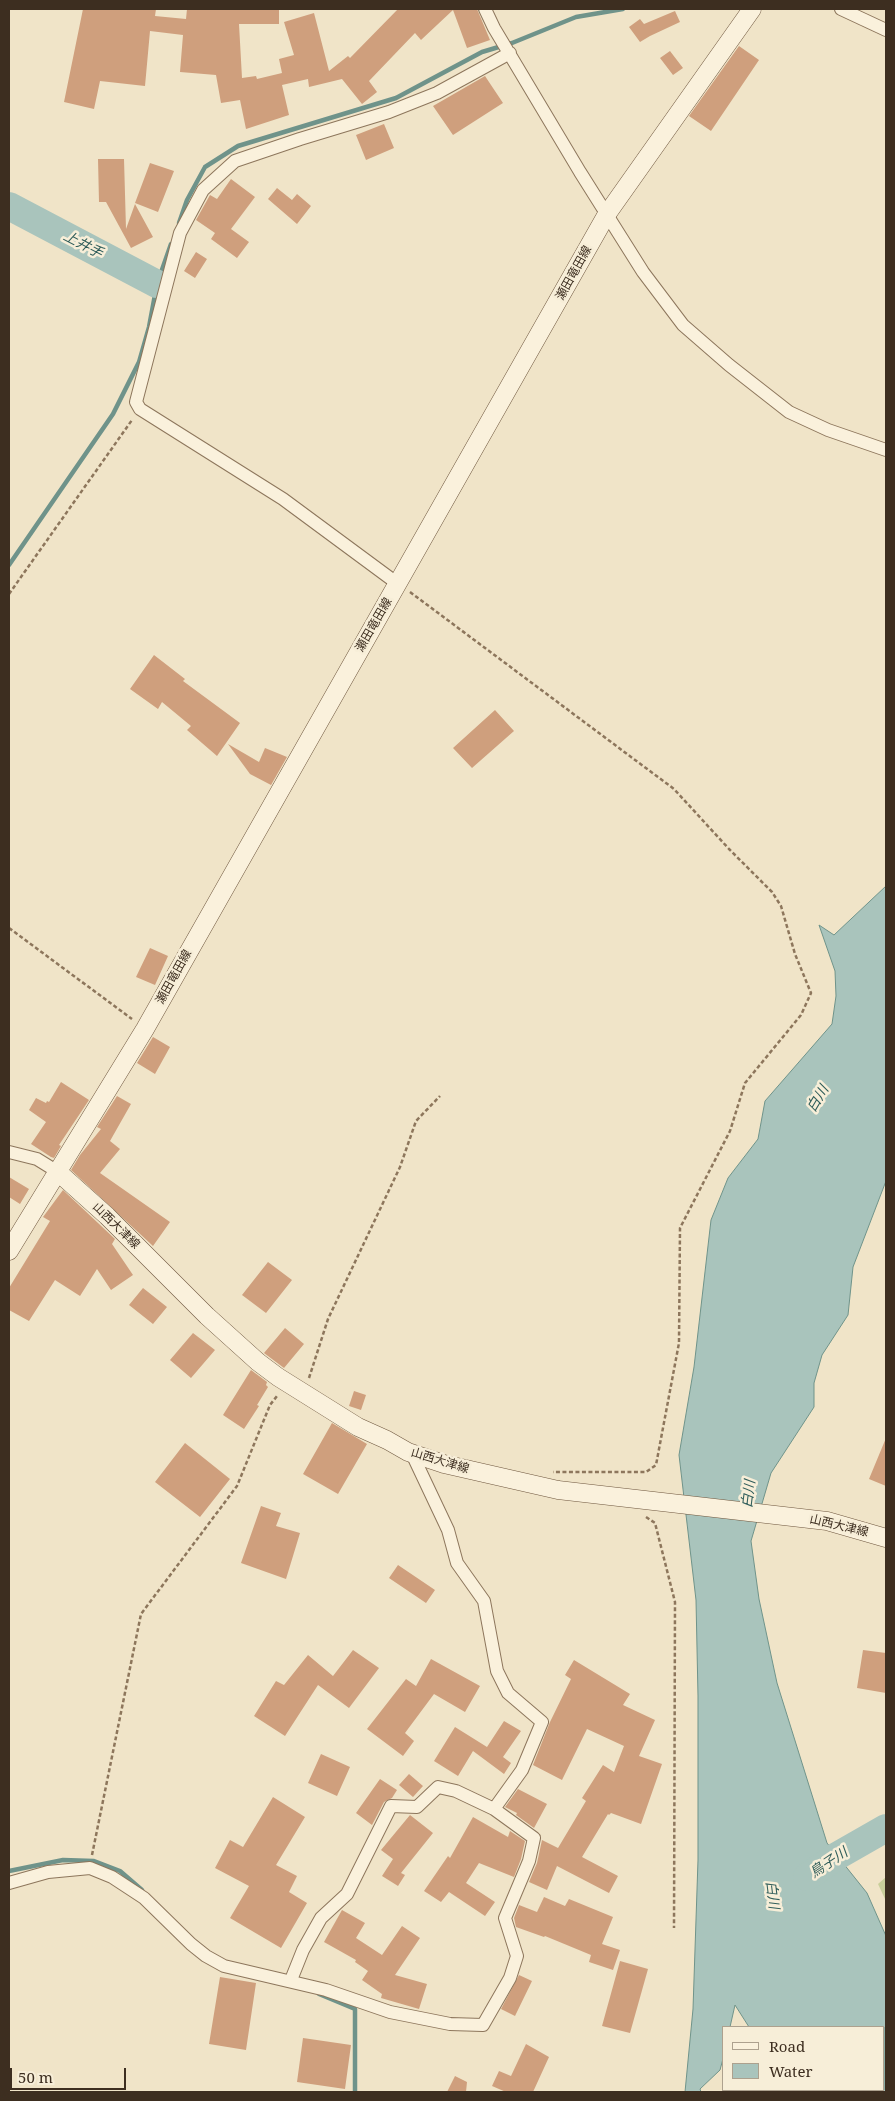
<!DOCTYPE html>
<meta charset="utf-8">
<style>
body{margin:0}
#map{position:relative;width:895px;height:2101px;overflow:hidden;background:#f0e4c8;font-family:"Noto Serif",serif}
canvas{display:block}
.frame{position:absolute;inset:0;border:10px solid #3d2e20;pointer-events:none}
.legend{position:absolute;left:722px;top:2026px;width:162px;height:65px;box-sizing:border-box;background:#f7eed8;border:1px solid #ada18e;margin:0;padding:6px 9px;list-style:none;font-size:15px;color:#3d2e20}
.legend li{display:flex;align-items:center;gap:10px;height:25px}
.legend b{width:25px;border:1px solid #ada18e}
.scale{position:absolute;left:10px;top:2068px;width:116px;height:22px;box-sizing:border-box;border:2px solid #3d2e20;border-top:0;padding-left:6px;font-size:15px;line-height:18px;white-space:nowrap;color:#3d2e20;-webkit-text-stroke:4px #f7eed8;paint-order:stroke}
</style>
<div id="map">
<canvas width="895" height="2101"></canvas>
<div class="frame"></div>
<ul class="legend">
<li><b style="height:6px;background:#faf1dc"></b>Road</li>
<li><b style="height:14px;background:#a9c4bc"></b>Water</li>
</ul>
<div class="scale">50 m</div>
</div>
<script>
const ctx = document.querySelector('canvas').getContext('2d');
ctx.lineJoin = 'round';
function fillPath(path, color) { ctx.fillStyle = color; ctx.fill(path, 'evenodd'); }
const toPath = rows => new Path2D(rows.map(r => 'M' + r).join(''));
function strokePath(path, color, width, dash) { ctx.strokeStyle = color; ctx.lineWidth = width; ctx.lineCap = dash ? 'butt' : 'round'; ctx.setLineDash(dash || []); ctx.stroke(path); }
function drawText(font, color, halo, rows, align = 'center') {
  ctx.font = font + ' "Noto Serif","Noto Sans JP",serif'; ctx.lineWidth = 5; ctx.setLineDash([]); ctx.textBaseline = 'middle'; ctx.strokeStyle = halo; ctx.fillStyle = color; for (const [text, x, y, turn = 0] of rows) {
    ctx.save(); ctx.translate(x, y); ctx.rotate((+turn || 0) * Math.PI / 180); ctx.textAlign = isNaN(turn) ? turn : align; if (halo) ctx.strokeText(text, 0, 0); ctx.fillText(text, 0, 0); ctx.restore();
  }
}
const green = toPath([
 [886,1877,886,1901,878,1884]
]);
const water = toPath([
 [886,886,886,1181,853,1267,848,1315,822,1355,814,1383,814,1407,771,1473,751,1541,759,1599,777,1683,827,1843,867,1893,886,1936,886,2092,758,2092,758,2090,884,2090,884,2027,749,2027,735,2005,730,2027,724,2027,724,2055,720,2070,700,2089,701,2092,685,2092,693,2009,698,1860,698,1696,696,1600,679,1455,694,1367,711,1220,728,1178,758,1139,765,1101,832,1024,836,996,835,971,819,925,834,935,886,886]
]);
const stream = toPath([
 [179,223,187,200,205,167,238,146,396,98,482,52,512,43,576,17,623,9],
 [9,565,113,414,139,362,149,327,157,284,171,244],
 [9,1871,63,1860,94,1861,120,1871,142,1890],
 [319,1994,355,2009,355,2092]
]);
const river = toPath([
 [9,206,157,284],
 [807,1877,837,1856,886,1828]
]);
const building = toPath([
 [83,9,156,9,155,16,186,19,187,9,279,9,279,24,239,24,242,78,256,76,257,79,282,73,279,59,294,55,284,22,314,13,329,71,348,56,350,58,398,9,477,9,490,40,467,48,453,10,421,40,415,33,369,81,377,92,362,104,342,79,309,87,308,79,282,85,289,115,246,129,240,100,221,103,216,75,180,72,183,35,150,31,145,86,100,81,94,109,64,102],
 [675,11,680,22,650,36,640,42,629,27,640,19,644,24],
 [739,46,759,60,711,131,689,116],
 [670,51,683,68,673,75,660,58],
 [485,76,503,103,453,135,433,106],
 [384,124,394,148,366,160,356,135],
 [98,159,124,159,126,229,135,204,153,237,131,248,106,202,99,202],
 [150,163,174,171,158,212,135,203],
 [231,179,255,197,231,229,249,242,237,258,211,239,215,233,196,220,210,195,217,199],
 [277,188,292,200,297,194,311,206,297,224,268,199],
 [196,252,207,259,195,278,184,271],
 [154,655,185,679,183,681,240,723,217,756,187,730,191,726,162,702,158,709,130,689],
 [495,710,514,731,472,768,453,748],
 [228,744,259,762,265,748,287,757,271,785,250,774],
 [150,948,168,956,155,985,136,977],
 [153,1037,170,1047,155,1074,137,1063],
 [61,1082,89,1100,59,1145,61,1146,54,1158,51,1157,31,1144,46,1122,29,1110,36,1098,46,1103,47,1101,49,1102],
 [117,1096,131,1104,110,1141,120,1149,100,1173,170,1222,153,1246,71,1170,80,1155,101,1129,97,1127],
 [9,1177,29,1189,20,1204,9,1197],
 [63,1190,115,1239,112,1244,133,1275,111,1290,97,1269,80,1296,55,1280,29,1321,9,1310,9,1288,50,1221,43,1217],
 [268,1262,292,1280,266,1313,242,1295],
 [143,1288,167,1307,153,1324,129,1305],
 [285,1328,304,1344,284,1368,264,1353],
 [193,1333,215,1350,191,1378,170,1360],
 [251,1370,267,1382,266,1385,268,1387,257,1405,259,1406,244,1429,223,1415],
 [354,1391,366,1395,361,1410,349,1406],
 [332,1423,367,1444,338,1494,303,1474],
 [886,1438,886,1486,869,1479],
 [185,1443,230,1479,200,1517,155,1482],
 [261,1506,281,1513,276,1526,300,1533,286,1579,241,1563],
 [398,1565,435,1590,426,1603,389,1578],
 [353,1650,379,1668,349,1708,318,1685,285,1736,254,1716,276,1681,284,1685,308,1655,333,1676],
 [863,1650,886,1653,886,1693,857,1688],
 [431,1659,480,1686,465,1712,434,1694,405,1733,414,1741,403,1756,367,1729,406,1679,416,1686],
 [574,1660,630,1694,623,1705,655,1720,639,1756,662,1764,641,1824,611,1813,609,1815,608,1814,582,1857,618,1876,609,1893,557,1866,547,1890,529,1882,537,1863,542,1840,558,1848,586,1801,582,1798,603,1765,614,1772,624,1746,587,1729,562,1780,533,1765,550,1722,571,1679,565,1675],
 [504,1721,521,1731,503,1757,511,1763,504,1774,473,1751,458,1776,434,1761,455,1727,487,1747],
 [321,1754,350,1767,337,1796,308,1783],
 [409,1774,423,1786,413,1797,399,1785],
 [380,1779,397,1790,392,1798,384,1802,372,1825,356,1813],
 [518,1789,547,1804,534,1828,516,1815,517,1813,505,1807],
 [273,1797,305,1817,276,1865,297,1876,289,1892,307,1903,281,1948,230,1918,249,1886,215,1868,230,1840,243,1847],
 [410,1815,433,1833,401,1873,405,1875,398,1886,382,1876,393,1859,381,1850],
 [473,1817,508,1837,510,1831,525,1841,521,1859,514,1877,479,1863,466,1883,495,1902,485,1916,449,1892,441,1902,424,1891,448,1856,450,1858],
 [544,1897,565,1906,569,1899,613,1917,602,1944,620,1950,613,1970,589,1962,591,1955,545,1936,544,1937,516,1927,514,1918,519,1905,537,1912],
 [342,1910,365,1923,356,1938,382,1955,402,1926,420,1938,395,1975,427,1984,419,2009,381,1998,382,1994,362,1980,368,1971,355,1962,356,1960,324,1942],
 [620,1961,648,1969,630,2033,602,2026],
 [519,1975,532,1981,515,2016,501,2009],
 [220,1977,256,1983,246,2050,209,2044],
 [303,2038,351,2045,345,2089,297,2082],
 [526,2044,549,2057,533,2092,506,2092,492,2086,499,2071,511,2076],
 [455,2076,467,2082,466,2092,447,2092]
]);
const path = toPath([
 [410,592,674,789,729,849,772,892,781,906,795,954,811,993,801,1015,745,1083,730,1131,680,1228,679,1343,656,1465,646,1472,553,1472],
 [9,594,132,420],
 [9,928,132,1019],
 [309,1378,328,1319,400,1167,416,1121,440,1096],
 [646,1517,655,1523,675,1602,674,1928],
 [92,1855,141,1614,237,1486,270,1405,277,1396]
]);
const minor = toPath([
 [485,9,494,28,580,172,643,272,683,325,729,365,789,412,828,430,886,450],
 [841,9,886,30],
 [398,584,283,499,140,409,136,402,180,233,203,190,235,161,300,139,389,112,437,93,510,53],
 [9,1152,37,1159,58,1172],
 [408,1452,414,1458,448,1530,457,1563,484,1601,497,1671,508,1693,542,1722,522,1770,494,1809],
 [9,1883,48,1872,90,1868,112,1877,144,1898,191,1944,206,1956,224,1966,326,1990,390,2012,450,2024,483,2025,510,1978,517,1956,505,1918,529,1861,534,1838,494,1809,456,1791,438,1787,417,1807,391,1806,347,1894,321,1918,303,1950,291,1980]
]);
const secondary = toPath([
 [58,1172,107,1216,207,1316,258,1362,278,1377,358,1427,387,1440,408,1452,444,1464,558,1490,827,1521,886,1538],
 [9,1251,145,1029,607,214,752,9]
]);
const streetNames = [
 ["瀬田竜田線",574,273,-61],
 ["瀬田竜田線",374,625,-60],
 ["瀬田竜田線",174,977,-61],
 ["山西大津線",116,1226,44],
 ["山西大津線",440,1461,17],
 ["山西大津線",839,1526,13]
];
const waterNames = [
 ["上井手",83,245,28],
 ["白川",818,1099,-59],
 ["白川",749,1494,-83],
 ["鳥子川",829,1863,-34],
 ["白川",772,1895,83]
];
fillPath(green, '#c9cf9b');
fillPath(water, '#a9c4bc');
strokePath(water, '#6f938a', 1);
strokePath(stream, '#6f938a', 4.5);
strokePath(river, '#a9c4bc', 28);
fillPath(building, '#cf9f7d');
strokePath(minor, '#8d765c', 14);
strokePath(secondary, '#6f573f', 19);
strokePath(path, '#8d765c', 2.5, [4, 2.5]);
strokePath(minor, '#faf1dc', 12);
strokePath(secondary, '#faf1dc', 18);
drawText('12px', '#3d2e20', '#f7eed8', streetNames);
drawText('italic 14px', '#2f5d5a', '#f7eed8', waterNames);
</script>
